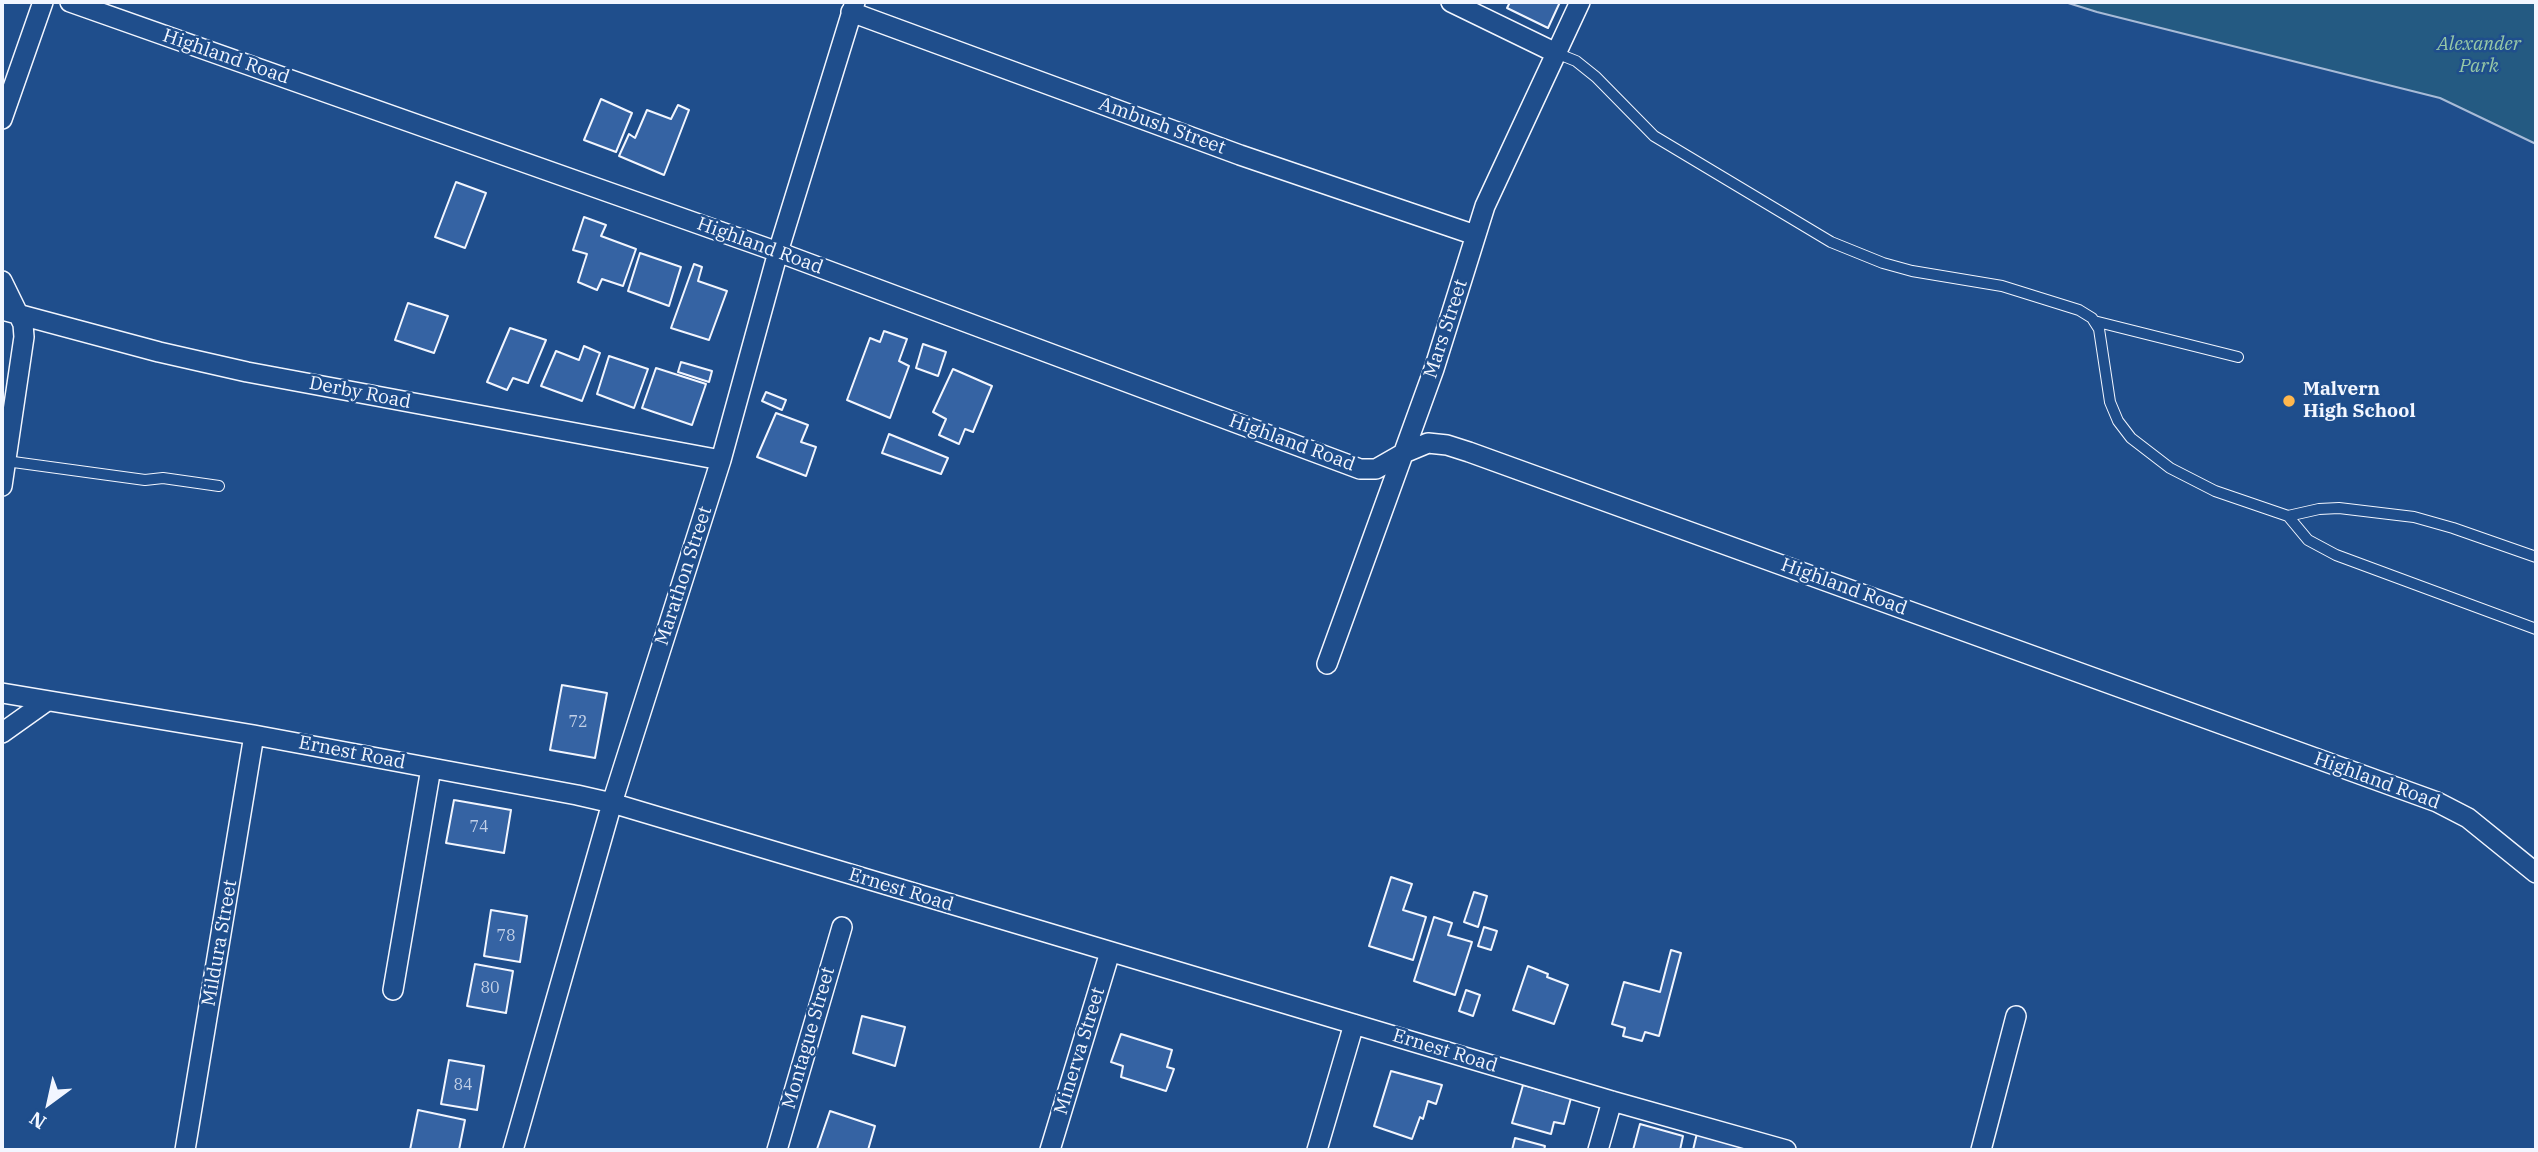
<!DOCTYPE html>
<style>
body{margin:0}
#map{position:relative;width:2538px;height:1152px;overflow:hidden;background:#1f4e8c;font-family:"IBM Plex Serif",serif}
canvas{display:block}
.frame{position:absolute;inset:0;border:4px solid #f2f6ff;pointer-events:none}
.north{position:absolute;left:14px;top:1068px;width:70px;height:70px;-webkit-text-stroke:5px #1f4e8c;paint-order:stroke;rotate:213deg;font-size:19px;font-weight:700;line-height:28px;text-align:center;color:#f2f6ff}
.north::after{content:'';display:block;margin:auto;width:24px;height:32px;background:#f2f6ff;clip-path:polygon(50% 0,100% 100%,50% 72%,0 100%)}
</style>
<div id="map">
<canvas width="2538" height="1152"></canvas>
<div class="frame"></div>
<div class="north">N</div>
</div>
<script>
const ctx = document.querySelector('canvas').getContext('2d');
ctx.lineJoin = 'round';
function fillPath(path, color) { ctx.fillStyle = color; ctx.fill(path, 'evenodd'); }
const toPath = rows => new Path2D(rows.map(r => 'M' + r).join(''));
function strokePath(path, color, width, dash) { ctx.strokeStyle = color; ctx.lineWidth = width; ctx.lineCap = dash ? 'butt' : 'round'; ctx.setLineDash(dash || []); ctx.stroke(path); }
function drawText(font, color, halo, rows, align = 'center') {
  ctx.font = font + ' "IBM Plex Serif",serif'; ctx.lineWidth = 5; ctx.setLineDash([]); ctx.textBaseline = 'middle'; ctx.strokeStyle = halo; ctx.fillStyle = color; for (const [text, x, y, turn = 0] of rows) {
    ctx.save(); ctx.translate(x, y); ctx.rotate((+turn || 0) * Math.PI / 180); ctx.textAlign = isNaN(turn) ? turn : align; if (halo) ctx.strokeText(text, 0, 0); ctx.fillText(text, 0, 0); ctx.restore();
  }
}
const green = toPath([
 [2065,2,2536,2,2536,144,2440,98,2097,12,2065,2]
]);
const building = toPath([
 [1510,2,1560,2,1548,28,1507,8,1510,2],
 [601,99,632,113,616,152,584,140,601,99],
 [678,105,689,110,664,175,619,156,629,134,635,138,647,110,671,119,678,105],
 [456,182,486,193,465,248,435,237,456,182],
 [584,217,606,225,601,236,636,249,623,286,602,279,597,290,578,282,587,254,573,250,584,217],
 [640,253,681,267,669,306,628,291,640,253],
 [694,264,702,267,698,281,727,291,709,340,671,328,694,264],
 [408,303,448,316,434,353,395,340,408,303],
 [510,328,546,340,528,383,513,378,507,390,487,382,510,328],
 [884,331,907,339,899,361,909,366,890,418,847,400,870,338,880,342,884,331],
 [923,344,946,352,938,376,916,368,923,344],
 [584,346,600,353,582,401,541,386,556,351,579,360,584,346],
 [609,356,648,369,634,408,597,394,609,356],
 [681,362,712,371,709,382,678,372,681,362],
 [656,368,706,384,692,425,642,408,656,368],
 [953,369,992,386,973,432,965,429,959,444,939,435,946,419,933,412,953,369],
 [766,392,786,400,782,410,762,401,766,392],
 [776,413,808,425,801,442,816,447,806,476,757,457,776,413],
 [889,434,948,458,941,474,882,453,889,434],
 [562,685,607,693,595,758,550,750,562,685],
 [454,800,511,810,504,853,446,843,454,800],
 [1391,877,1412,884,1403,910,1426,917,1413,960,1369,946,1391,877],
 [1474,892,1487,896,1478,927,1464,922,1474,892],
 [491,910,527,916,520,962,484,956,491,910],
 [1434,917,1452,923,1448,935,1472,942,1455,995,1414,981,1434,917],
 [1484,927,1497,931,1491,950,1478,946,1484,927],
 [1671,950,1681,953,1659,1036,1645,1032,1642,1041,1623,1036,1625,1028,1612,1024,1624,982,1660,992,1671,950],
 [475,964,513,971,506,1013,467,1006,475,964],
 [1528,966,1548,974,1547,977,1568,985,1554,1024,1513,1010,1528,966],
 [1466,990,1480,995,1473,1016,1459,1011,1466,990],
 [862,1016,905,1027,895,1066,853,1053,862,1016],
 [1121,1034,1172,1050,1167,1067,1174,1069,1166,1091,1121,1077,1123,1066,1111,1062,1121,1034],
 [449,1060,484,1066,477,1110,441,1104,449,1060],
 [1391,1071,1442,1085,1436,1104,1428,1101,1423,1119,1420,1117,1412,1139,1374,1126,1391,1071],
 [1523,1085,1571,1098,1564,1124,1554,1122,1551,1134,1512,1123,1523,1085],
 [418,1110,465,1120,459,1150,410,1150,418,1110],
 [830,1111,875,1126,868,1150,817,1149,830,1111],
 [1640,1124,1683,1136,1680,1150,1633,1150,1640,1124],
 [1698,1129,1762,1150,1693,1150,1698,1129],
 [1515,1138,1545,1146,1544,1150,1512,1150,1515,1138]
]);
const lane = toPath([
 [1556,53,1576,61,1596,77,1654,136,1831,242,1883,263,1912,271,2002,286,2079,310,2092,318,2099,329,2110,402,2118,421,2131,438,2170,468,2215,491,2288,516,2308,540,2336,555,2536,629],
 [2094,321,2238,357],
 [6,461,145,480,163,478,219,486],
 [2288,516,2319,509,2339,508,2414,517,2453,528,2536,557]
]);
const street = toPath([
 [70,2,778,252,1360,469,1376,469,1404,453,1428,443,1447,445,1469,452,2437,802,2468,818,2536,873],
 [1451,2,1556,53],
 [851,12,1240,155,1475,235],
 [2,119,43,2],
 [2,281,23,324,24,337,2,486],
 [2,310,159,352,247,372,721,460],
 [1327,664,1434,369,1485,206,1580,2],
 [2,693,254,735,577,795,612,803,1612,1101,1786,1150],
 [2,733,47,701],
 [393,990,431,768],
 [185,1150,254,735],
 [513,1150,612,803,721,460,778,252,855,2],
 [777,1150,842,927],
 [1050,1150,1110,952],
 [1317,1150,1354,1024],
 [1598,1150,1612,1101],
 [1981,1150,2016,1016]
]);
const markers = [
 [2289,401,7,"#ffb74d"]
];
const numberNames = [
 ["72",578,722],
 ["74",479,827],
 ["78",506,936],
 ["80",490,988],
 ["84",463,1085]
];
const parkNames = [
 ["Alexander",2479,45],
 ["Park",2479,67]
];
const streetNames = [
 ["Highland Road",226,57,19],
 ["Ambush Street",1162,126,20],
 ["Highland Road",760,246,20],
 ["Mars Street",1446,329,-72],
 ["Derby Road",360,393,11],
 ["Highland Road",1292,443,20],
 ["Marathon Street",684,576,-72],
 ["Highland Road",1844,587,20],
 ["Ernest Road",352,753,11],
 ["Highland Road",2377,781,20],
 ["Ernest Road",901,890,17],
 ["Mildura Street",220,943,-80],
 ["Montague Street",809,1038,-74],
 ["Minerva Street",1080,1051,-73],
 ["Ernest Road",1445,1051,17]
];
const poiNames = [
 ["Malvern",2303,390],
 ["High School",2303,412]
];
fillPath(green, '#245a82');
strokePath(green, '#a8bbd7', 2);
fillPath(building, '#3563a3');
strokePath(building, '#f2f6ff', 2);
strokePath(lane, '#f2f6ff', 12);
strokePath(street, '#f2f6ff', 22);
strokePath(lane, '#1f4e8c', 10);
strokePath(street, '#1f4e8c', 19);
for (const [x, y, r, color] of markers) { const dot = new Path2D(); dot.arc(x, y, r, 0, 2 * Math.PI); ctx.fillStyle = color; ctx.fill(dot); strokePath(dot, '#1f4e8c', 2.5); }
drawText('16px', '#c3d1e8', null, numberNames);
drawText('italic 19px', '#97c8a6', '#1f4e8c', parkNames);
drawText('19px', '#f2f6ff', '#1f4e8c', streetNames);
drawText('bold 19px', '#f2f6ff', '#1f4e8c', poiNames, 'left');
</script>
